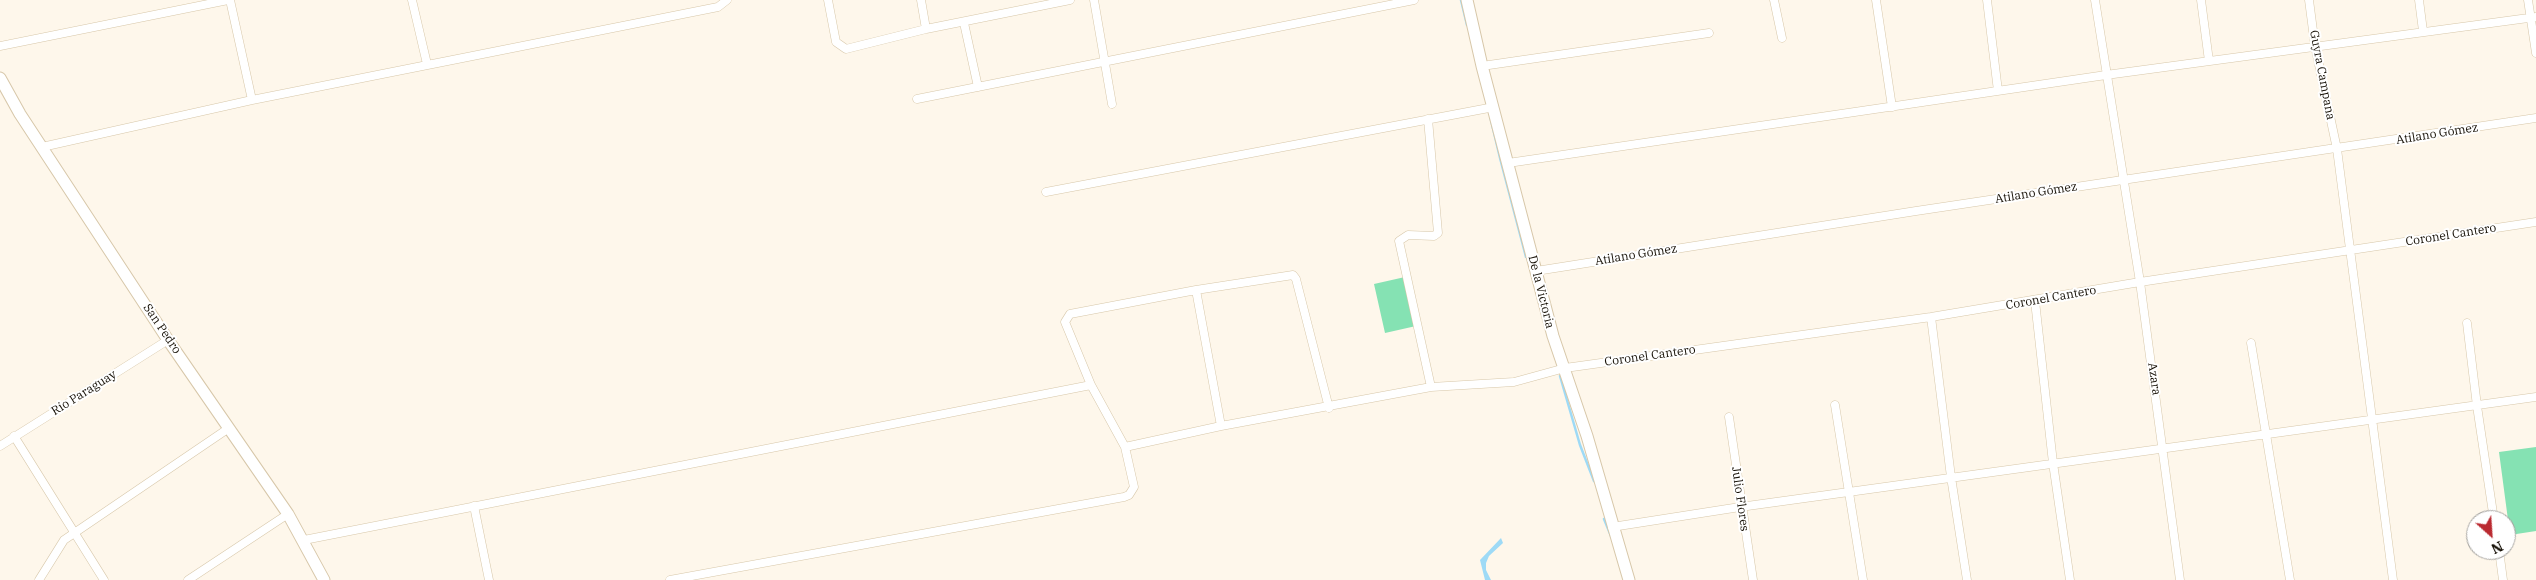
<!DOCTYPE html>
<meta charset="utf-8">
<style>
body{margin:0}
#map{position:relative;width:2536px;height:580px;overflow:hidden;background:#fef7eb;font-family:"IBM Plex Serif",serif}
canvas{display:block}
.north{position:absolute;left:2466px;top:510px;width:50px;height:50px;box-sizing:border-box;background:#fff;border:1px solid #a19f9b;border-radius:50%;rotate:154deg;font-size:14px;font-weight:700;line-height:20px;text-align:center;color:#150f05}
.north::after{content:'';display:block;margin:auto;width:18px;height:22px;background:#ba2a31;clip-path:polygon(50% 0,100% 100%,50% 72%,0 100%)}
</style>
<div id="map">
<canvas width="2536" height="580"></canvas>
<div class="north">N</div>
</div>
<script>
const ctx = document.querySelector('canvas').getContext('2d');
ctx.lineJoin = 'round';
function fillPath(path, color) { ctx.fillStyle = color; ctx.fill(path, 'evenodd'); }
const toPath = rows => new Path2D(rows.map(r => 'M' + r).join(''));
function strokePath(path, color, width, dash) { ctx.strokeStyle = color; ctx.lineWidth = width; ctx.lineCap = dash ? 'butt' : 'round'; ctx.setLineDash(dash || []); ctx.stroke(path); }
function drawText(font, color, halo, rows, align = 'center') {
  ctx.font = font + ' "IBM Plex Serif",serif'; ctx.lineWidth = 4; ctx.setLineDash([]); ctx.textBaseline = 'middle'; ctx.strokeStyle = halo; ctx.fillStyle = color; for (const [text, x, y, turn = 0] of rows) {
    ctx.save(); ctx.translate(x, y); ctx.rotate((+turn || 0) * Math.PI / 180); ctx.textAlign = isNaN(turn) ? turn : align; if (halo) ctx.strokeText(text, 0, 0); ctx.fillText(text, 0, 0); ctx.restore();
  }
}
const green = toPath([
 [1405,277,1416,326,1385,333,1374,284],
 [2536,447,2536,531,2510,535,2499,452]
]);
const water = toPath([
 [1491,116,1527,258,1525,258,1499,159,1489,117],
 [1501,538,1503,543,1489,556,1486,563,1486,570,1491,580,1485,580,1480,560]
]);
const stream = toPath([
 [1461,0,1467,25],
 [1560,376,1580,445,1594,481],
 [1604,519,1611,536]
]);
const street = toPath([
 [230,0,252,100],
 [412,0,427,64],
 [828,0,836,42,846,49,926,29,1070,0],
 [921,0,926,29],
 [1094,0,1112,104],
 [1774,0,1782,38],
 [1876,0,1892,107],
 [1987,0,1998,91],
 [2095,0,2140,282,2180,580],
 [2201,0,2209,61],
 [2309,0,2315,46,2337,149,2393,580],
 [2419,0,2423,31],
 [2528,0,2536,53],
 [964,23,978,87],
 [0,46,228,0],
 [1482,66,1709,33],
 [917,99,1414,0],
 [1428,119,1438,233,1434,236,1408,235,1399,241,1431,387],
 [42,147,252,100,718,7,727,0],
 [1508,163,2106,75,2536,17],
 [1046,192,1494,107],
 [1536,271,1916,211,2536,118],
 [1196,290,1221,426],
 [2035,301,2053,463,2070,580],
 [1931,317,1951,477,1967,580],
 [2467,323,2477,406,2494,520],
 [2251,343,2290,580],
 [1835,405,1863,580],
 [1729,417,1753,580],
 [14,436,104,580],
 [0,446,168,340],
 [1125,447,1221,426,1431,387,1514,382,1565,368,1931,317,2140,282,2536,222],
 [474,506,489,580],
 [1612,527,1740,507,2536,397],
 [304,540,1091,385],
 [2499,550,2503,580],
 [39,580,64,540,229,428],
 [188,580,288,514],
 [670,580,1124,497,1129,495,1134,487,1125,447,1091,385,1065,322,1070,314,1196,290,1293,275,1296,279,1329,408]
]);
const secondary = toPath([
 [1467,0,1482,66,1553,336,1587,436,1629,580],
 [0,78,20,114,168,340,288,514,324,580]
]);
const streetNames = [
 ["Guyra Campana",2322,75,79],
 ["Atilano Gómez",2437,134,-9],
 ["Atilano Gómez",2036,193,-9],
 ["Coronel Cantero",2451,235,-9],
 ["Atilano Gómez",1636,255,-9],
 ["De la Victoria",1541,292,76],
 ["Coronel Cantero",2051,298,-10],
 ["San Pedro",162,329,56],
 ["Coronel Cantero",1650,356,-8],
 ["Azara",2154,379,82],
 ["Río Paraguay",84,393,-32],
 ["Julio Flores",1740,499,82]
];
fillPath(green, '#85e2b3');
fillPath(water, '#9edaf6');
strokePath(stream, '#9edaf6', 2.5);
strokePath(street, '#d7c7a9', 9);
strokePath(secondary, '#d7c7a9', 13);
strokePath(street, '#fff', 8);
strokePath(secondary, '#fff', 11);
drawText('12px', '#150f05', '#fff', streetNames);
</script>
